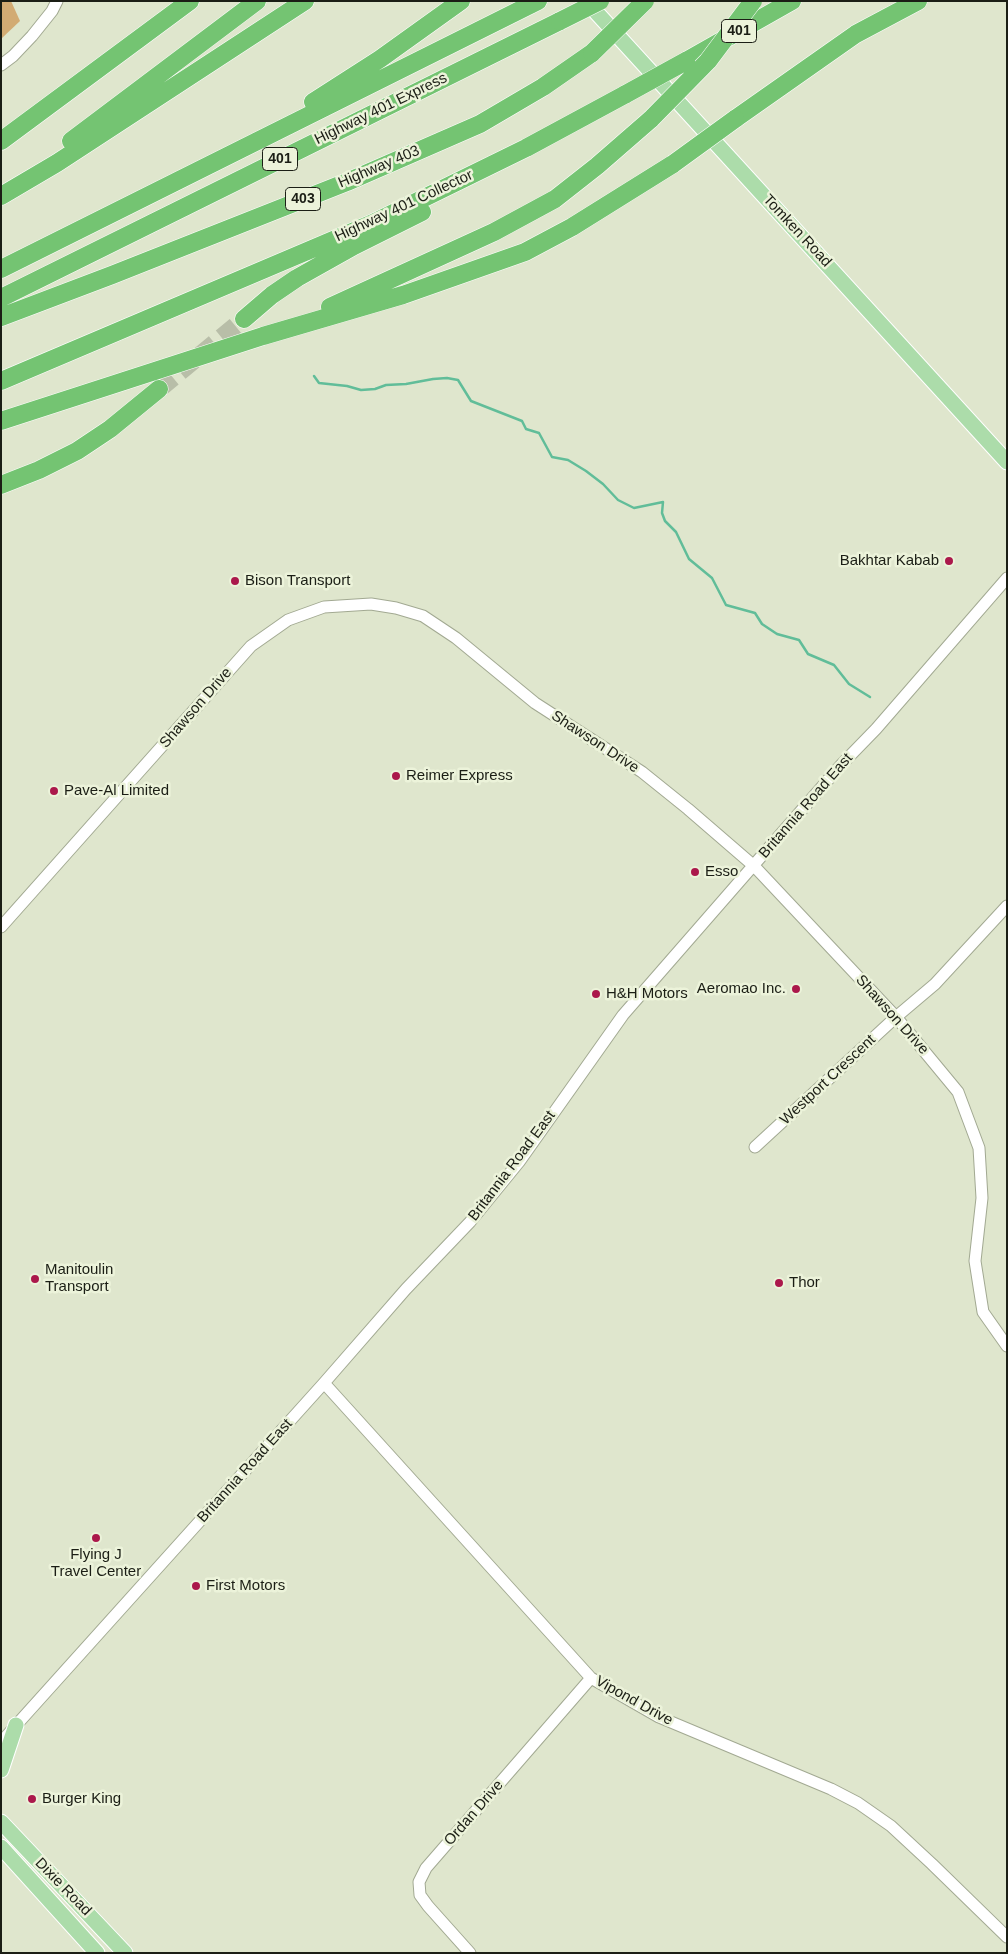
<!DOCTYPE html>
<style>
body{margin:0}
#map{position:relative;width:1008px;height:1954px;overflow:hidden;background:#dfe6cd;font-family:Arial,sans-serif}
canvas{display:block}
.frame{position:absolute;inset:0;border:2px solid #1b1e15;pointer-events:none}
</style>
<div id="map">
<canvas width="1008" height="1954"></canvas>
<div class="frame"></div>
</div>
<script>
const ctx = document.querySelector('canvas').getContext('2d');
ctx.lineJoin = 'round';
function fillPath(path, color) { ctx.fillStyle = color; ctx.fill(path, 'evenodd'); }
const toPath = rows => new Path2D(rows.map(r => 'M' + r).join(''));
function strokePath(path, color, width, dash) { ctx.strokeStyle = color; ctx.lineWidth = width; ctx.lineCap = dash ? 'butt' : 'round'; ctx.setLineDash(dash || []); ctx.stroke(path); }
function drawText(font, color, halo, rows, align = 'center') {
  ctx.font = font + ' Arial,sans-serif'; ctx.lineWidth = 5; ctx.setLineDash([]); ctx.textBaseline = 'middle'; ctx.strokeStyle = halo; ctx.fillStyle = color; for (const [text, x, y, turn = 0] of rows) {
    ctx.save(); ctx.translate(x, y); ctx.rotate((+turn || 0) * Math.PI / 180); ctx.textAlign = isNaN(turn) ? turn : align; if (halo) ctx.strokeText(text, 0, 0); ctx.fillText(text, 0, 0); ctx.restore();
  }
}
const green = toPath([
 [1,1,11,1,20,21,1,39]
]);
const stream = toPath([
 [314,376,319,383,347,386,361,390,375,389,386,385,406,384,433,379,447,378,458,380,471,401,522,421,526,429,539,433,552,457,568,460,586,471,603,484,618,500,634,508,663,502,662,513,665,521,676,532,689,559,712,578,726,605,755,613,762,624,777,634,799,640,808,654,834,665,849,684,870,697]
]);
const highwayTunnel = toPath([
 [159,389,244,319]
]);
const minor = toPath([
 [1,65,13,56,32,36,52,11,57,1],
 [1,927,251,646,288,620,324,607,371,604,396,608,423,616,456,638,535,703,642,772,688,809,754,866,896,1017,958,1092,979,1148,982,1198,975,1261,983,1312,1007,1346],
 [755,1147,896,1017,935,984,1007,906],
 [324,1383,591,1678,659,1717,831,1789,858,1803,891,1826,932,1864,1007,1937],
 [1,1742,324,1383,406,1289,470,1222,519,1162,623,1015,841,765,876,729,1007,578],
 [470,1953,428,1906,420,1895,419,1882,426,1868,591,1678]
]);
const major = toPath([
 [586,1,1007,462],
 [1,1770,16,1725],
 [1,1822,125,1953],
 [1,1847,97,1953]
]);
const highway = toPath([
 [686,61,792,1],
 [313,102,380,59,461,1],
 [735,119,856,34,918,1],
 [1,141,190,1],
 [71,141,257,1],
 [1,196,57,163,305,1],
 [1,269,538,1],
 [1,298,560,21],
 [330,307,494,232,555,199,597,166,651,119],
 [1,317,112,275,347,182,480,124,543,87,592,53],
 [244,319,272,295,297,278,354,246,422,212],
 [1,381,371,224,526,148,626,94],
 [1,421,263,336,403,295,525,252,572,227,673,164],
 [1,485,39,470,77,451,110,429,159,389]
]);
const highwayBridge = toPath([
 [560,21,600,1],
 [592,53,645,1],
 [626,94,686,61],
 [651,119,708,61,753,1],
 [673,164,735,119]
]);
const markers = [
 [949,561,5,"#ab184b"],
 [235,581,5,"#ab184b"],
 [396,776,5,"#ab184b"],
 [54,791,5,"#ab184b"],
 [695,872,5,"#ab184b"],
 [796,989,5,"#ab184b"],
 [596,994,5,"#ab184b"],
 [35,1279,5,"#ab184b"],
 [779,1283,5,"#ab184b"],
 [96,1538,5,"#ab184b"],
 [196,1586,5,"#ab184b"],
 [32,1799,5,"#ab184b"]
];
const shields = [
 [739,31,35],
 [280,159,35],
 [303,199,35]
];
const shieldNames = [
 ["401",739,31],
 ["401",280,159],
 ["403",303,199]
];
const streetNames = [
 ["Highway 401 Express",381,109,-26],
 ["Highway 403",379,167,-23],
 ["Highway 401 Collector",404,206,-25],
 ["Tomken Road",797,231,47],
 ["Shawson Drive",196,708,-49],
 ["Shawson Drive",595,742,33],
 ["Britannia Road East",806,806,-49],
 ["Shawson Drive",892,1015,48],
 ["Westport Crescent",828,1080,-43],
 ["Britannia Road East",512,1166,-53],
 ["Britannia Road East",245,1471,-48],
 ["Vipond Drive",634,1701,29],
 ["Ordan Drive",474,1813,-49],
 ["Dixie Road",63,1887,46]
];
const poiNames = [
 ["Bakhtar Kabab",939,561,"right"],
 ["Bison Transport",245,581],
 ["Reimer Express",406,776],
 ["Pave-Al Limited",64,791],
 ["Esso",705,872],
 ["Aeromao Inc.",786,989,"right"],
 ["H&H Motors",606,994],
 ["Manitoulin",45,1270],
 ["Transport",45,1287],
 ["Thor",789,1283],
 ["Flying J",96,1555,"center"],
 ["Travel Center",96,1572,"center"],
 ["First Motors",206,1586],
 ["Burger King",42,1799]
];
fillPath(green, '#d2ab73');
strokePath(stream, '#61bd99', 2.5);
strokePath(highwayTunnel, '#b8bea8', 18, [18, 9]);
strokePath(minor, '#a2a992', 13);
strokePath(major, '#fff', 17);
strokePath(highway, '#fff', 19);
strokePath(minor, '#fff', 11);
strokePath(major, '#acdcaa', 15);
strokePath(highway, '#74c472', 18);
strokePath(highwayBridge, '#fff', 19, []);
strokePath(highwayBridge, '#74c472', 18);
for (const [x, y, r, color] of markers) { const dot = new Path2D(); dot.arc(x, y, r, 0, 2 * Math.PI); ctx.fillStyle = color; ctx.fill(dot); strokePath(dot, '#ecf3da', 2); }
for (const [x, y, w] of shields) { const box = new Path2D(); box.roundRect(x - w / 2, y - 11.5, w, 23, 4); ctx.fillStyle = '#ecf3da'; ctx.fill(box); strokePath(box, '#1b1e15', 1); }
drawText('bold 14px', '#1b1e15', null, shieldNames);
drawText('15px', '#1b1e15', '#ecf3da', streetNames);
drawText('15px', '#1b1e15', '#ecf3da', poiNames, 'left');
</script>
